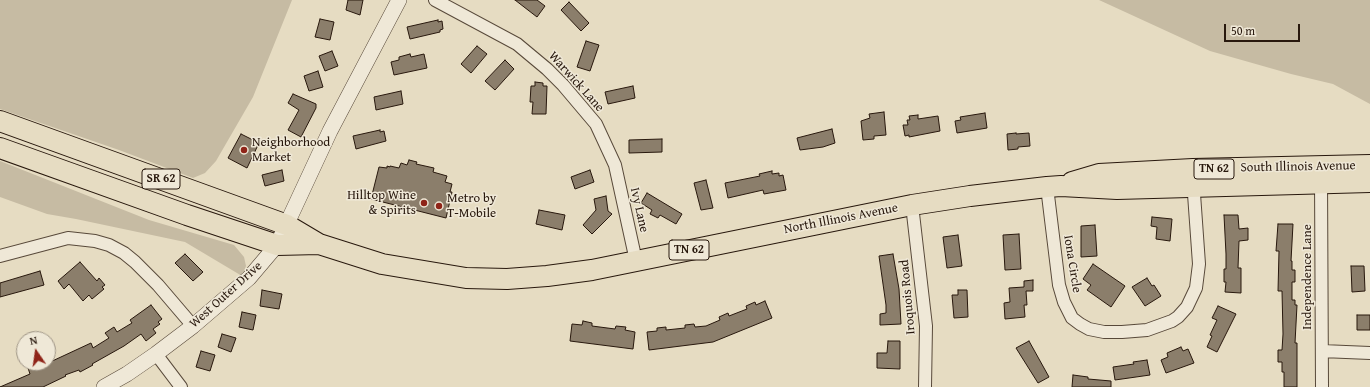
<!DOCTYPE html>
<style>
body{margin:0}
#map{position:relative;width:1370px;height:387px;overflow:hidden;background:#e6dcc2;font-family:"Gentium Book Plus",serif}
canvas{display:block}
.north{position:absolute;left:16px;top:331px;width:40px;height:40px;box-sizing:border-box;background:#efe8d7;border:1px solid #9f9586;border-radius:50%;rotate:347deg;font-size:11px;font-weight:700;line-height:16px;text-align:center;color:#28180d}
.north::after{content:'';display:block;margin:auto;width:14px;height:18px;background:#8f2418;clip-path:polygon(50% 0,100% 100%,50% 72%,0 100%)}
.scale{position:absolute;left:1224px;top:24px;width:76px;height:18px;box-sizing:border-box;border:2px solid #28180d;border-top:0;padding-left:5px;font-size:12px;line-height:14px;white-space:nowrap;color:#28180d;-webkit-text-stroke:3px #efe8d7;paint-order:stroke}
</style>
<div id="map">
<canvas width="1370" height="387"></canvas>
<div class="north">N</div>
<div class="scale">50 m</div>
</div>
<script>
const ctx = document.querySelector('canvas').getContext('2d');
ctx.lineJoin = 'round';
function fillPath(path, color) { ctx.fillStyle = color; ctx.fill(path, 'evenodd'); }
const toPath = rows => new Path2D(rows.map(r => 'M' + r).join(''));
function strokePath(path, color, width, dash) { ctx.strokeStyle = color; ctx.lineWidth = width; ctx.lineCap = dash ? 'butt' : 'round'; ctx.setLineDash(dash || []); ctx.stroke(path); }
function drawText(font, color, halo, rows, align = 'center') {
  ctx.font = font + ' "Gentium Book Plus",serif'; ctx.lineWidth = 3; ctx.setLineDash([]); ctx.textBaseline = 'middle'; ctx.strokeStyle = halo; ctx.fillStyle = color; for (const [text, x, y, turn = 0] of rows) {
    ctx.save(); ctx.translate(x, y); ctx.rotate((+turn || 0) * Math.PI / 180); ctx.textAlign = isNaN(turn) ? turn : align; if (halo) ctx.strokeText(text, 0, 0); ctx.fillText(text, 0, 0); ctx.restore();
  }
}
const green = toPath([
 [0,0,292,0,253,97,216,161,205,173,193,178,119,150,0,109],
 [1099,0,1370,0,1370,104,1333,84,1291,74,1210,51],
 [0,161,149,220,234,245,244,257,246,266,242,276,185,242,76,219,47,214,0,197]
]);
const building = toPath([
 [348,0,363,0,360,15,346,10,348,0],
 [515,0,537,0,545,6,537,17,515,0],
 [569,2,589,23,581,31,561,10,569,2],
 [320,19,334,22,330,40,315,37,320,19],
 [438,20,438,22,442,21,443,29,440,30,440,32,410,39,407,27,438,20],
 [586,41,599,45,590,71,577,67,586,41],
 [477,46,487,54,471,73,461,64,477,46],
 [332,51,338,66,325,71,319,56,332,51],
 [410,54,411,57,424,54,427,68,394,75,391,62,399,60,399,57,410,54],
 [505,60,514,69,495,90,485,81,505,60],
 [318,71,323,87,309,91,304,76,318,71],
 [535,82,543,83,543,86,547,86,546,114,532,114,533,102,530,102,531,86,535,86,535,82],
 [633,86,635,98,608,104,605,92,633,86],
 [401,91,403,104,376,110,374,97,401,91],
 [293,94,316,104,316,108,301,137,288,130,299,110,288,103,293,94],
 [884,112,886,135,874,136,874,139,863,140,861,121,870,118,869,114,884,112],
 [985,113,987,128,957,133,955,121,961,120,960,117,985,113],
 [918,115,918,119,938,116,940,131,909,137,909,135,905,136,903,125,908,125,907,120,910,120,909,116,918,115],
 [832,129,835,143,823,147,800,150,797,138,832,129],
 [380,130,380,132,384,131,386,141,356,149,353,136,380,130],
 [1016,133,1016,134,1029,133,1030,146,1018,147,1018,149,1008,150,1007,134,1016,133],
 [241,134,259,143,247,168,228,158,241,134],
 [662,139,662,152,629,153,629,140,662,139],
 [409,160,417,162,416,164,434,168,433,172,447,176,445,182,452,184,450,192,452,192,446,218,371,199,379,167,387,168,387,166,390,167,390,166,399,168,401,163,407,165,409,160],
 [282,170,284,181,265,186,262,175,282,170],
 [590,170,594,182,575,189,571,177,590,170],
 [772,171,772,174,779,173,779,176,783,175,786,190,764,194,763,190,728,198,725,183,760,176,759,174,772,171],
 [706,180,713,208,701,210,694,183,706,180],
 [647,193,682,214,676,224,660,215,658,218,650,214,652,210,641,203,647,193],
 [606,196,608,211,612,214,592,234,583,225,596,210,594,199,606,196],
 [539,210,565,215,562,230,536,224,539,210],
 [1224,215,1238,215,1239,229,1248,228,1248,240,1239,241,1238,268,1241,268,1241,293,1225,292,1226,282,1224,282,1224,269,1226,269,1226,254,1224,215],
 [1152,217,1172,219,1170,241,1156,239,1157,227,1151,226,1152,217],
 [1278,224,1293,224,1291,261,1292,261,1292,270,1295,270,1295,282,1292,282,1292,300,1295,300,1295,305,1297,305,1295,343,1297,343,1297,387,1284,387,1284,372,1282,372,1282,362,1278,362,1278,350,1282,350,1283,334,1282,291,1278,291,1279,251,1276,251,1278,224],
 [1095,225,1097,256,1081,257,1081,226,1095,225],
 [1019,234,1021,269,1005,270,1003,235,1019,234],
 [958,235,962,266,947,268,943,237,958,235],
 [185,254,203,272,193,281,175,263,185,254],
 [893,254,899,289,901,324,880,325,880,314,886,313,886,305,879,256,893,254],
 [80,262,97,281,99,278,105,285,102,287,104,289,92,299,89,295,83,301,69,284,64,289,58,281,80,262],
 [1093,264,1125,286,1111,307,1087,290,1091,285,1083,279,1093,264],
 [1351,266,1364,266,1365,291,1352,292,1351,266],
 [40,271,44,285,0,297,0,283,40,271],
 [1147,278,1152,286,1154,285,1161,296,1145,306,1132,287,1147,278],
 [1033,280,1033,291,1026,291,1027,305,1024,305,1025,317,1005,319,1004,303,1010,302,1009,288,1024,287,1024,281,1033,280],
 [262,290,282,294,279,309,260,306,262,290],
 [958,290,967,290,968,317,954,318,952,295,958,295,958,290],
 [765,301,772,318,713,342,649,350,647,332,657,331,657,328,666,327,666,330,685,328,685,325,694,324,695,327,706,326,720,320,719,317,728,313,729,316,747,309,746,306,755,302,756,305,765,301],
 [151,305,162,319,158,322,160,324,153,329,156,333,146,341,141,334,124,346,92,364,93,365,80,372,79,370,65,375,66,376,43,387,0,387,30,374,28,368,39,363,40,365,48,363,91,343,93,348,109,338,105,333,114,327,117,332,132,323,130,320,151,305],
 [1218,306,1236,314,1217,352,1207,347,1212,336,1210,335,1217,320,1212,318,1218,306],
 [242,312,256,315,253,330,239,327,242,312],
 [1357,315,1370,315,1370,330,1357,330,1357,315],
 [583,321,592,323,592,326,615,329,616,326,626,327,625,330,635,332,633,349,570,341,572,324,582,325,583,321],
 [222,334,236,338,231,352,218,347,222,334],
 [888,341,900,341,900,369,877,368,877,353,887,353,888,341],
 [1029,341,1049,377,1038,383,1016,348,1029,341],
 [1181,347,1183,351,1188,349,1194,363,1166,373,1161,360,1168,357,1167,353,1181,347],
 [201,351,215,355,210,371,196,367,201,351],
 [1147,360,1150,375,1115,380,1113,367,1134,364,1133,362,1147,360],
 [1073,375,1088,377,1088,379,1111,381,1111,387,1072,387,1073,375]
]);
const minor = toPath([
 [435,0,517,44,547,69,563,85,596,124,615,165,636,261],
 [1321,178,1322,387],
 [1047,187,1059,285,1064,302,1072,318,1080,324,1089,329,1104,332,1122,332,1147,330,1172,321,1178,317,1187,307,1196,288,1199,264,1193,180],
 [912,205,926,326,925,387],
 [0,256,68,238,95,241,109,245,124,253,135,262,158,285,193,326],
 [1322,351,1370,353],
 [156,354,181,387]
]);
const tertiary = toPath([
 [104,387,127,374,156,354,193,326,249,278,277,245,330,131,399,0]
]);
const trunk = toPath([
 [0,121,287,225,319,244,382,264,466,278,507,279,547,276,592,270,912,205,970,196,1047,187,1061,186,1117,189,1370,182],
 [0,148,187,215,277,245,319,244],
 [1072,182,1099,174,1193,169,1370,165]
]);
const markers = [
 [244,150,4,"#8f2418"],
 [424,203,4,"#8f2418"],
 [439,206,4,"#8f2418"]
];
const shields = [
 [1214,169,40],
 [161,179,38],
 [689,250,40]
];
const shieldNames = [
 ["TN 62",1214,169],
 ["SR 62",161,179],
 ["TN 62",689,250]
];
const streetNames = [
 ["Warwick Lane",576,82,48],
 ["South Illinois Avenue",1298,167,-1],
 ["Ivy Lane",639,210,77],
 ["North Illinois Avenue",841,219,-11],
 ["Iona Circle",1072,264,81],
 ["Independence Lane",1308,277,-90],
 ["West Outer Drive",226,295,-42],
 ["Iroquois Road",908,297,-95]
];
const poiNames = [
 ["Neighborhood",252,143],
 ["Market",252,158],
 ["Hilltop Wine",416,196,"right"],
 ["& Spirits",416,211,"right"],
 ["Metro by",447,199],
 ["T-Mobile",447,214]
];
fillPath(green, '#c6bba3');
fillPath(building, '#8b7e6b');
strokePath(building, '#28180d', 1);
strokePath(minor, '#58493a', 14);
strokePath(tertiary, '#58493a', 16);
strokePath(trunk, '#28180d', 22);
strokePath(minor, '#efe8d7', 12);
strokePath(tertiary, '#efe8d7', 15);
strokePath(trunk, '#e6dcc2', 20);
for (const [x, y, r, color] of markers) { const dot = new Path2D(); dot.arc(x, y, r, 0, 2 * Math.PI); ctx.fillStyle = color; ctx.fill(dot); strokePath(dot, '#efe8d7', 1.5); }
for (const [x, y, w] of shields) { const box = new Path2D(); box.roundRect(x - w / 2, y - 10, w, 20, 3); ctx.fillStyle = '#efe8d7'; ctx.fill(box); strokePath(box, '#28180d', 1); }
drawText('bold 12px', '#28180d', null, shieldNames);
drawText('13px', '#28180d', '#efe8d7', streetNames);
drawText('13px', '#28180d', '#efe8d7', poiNames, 'left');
</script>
